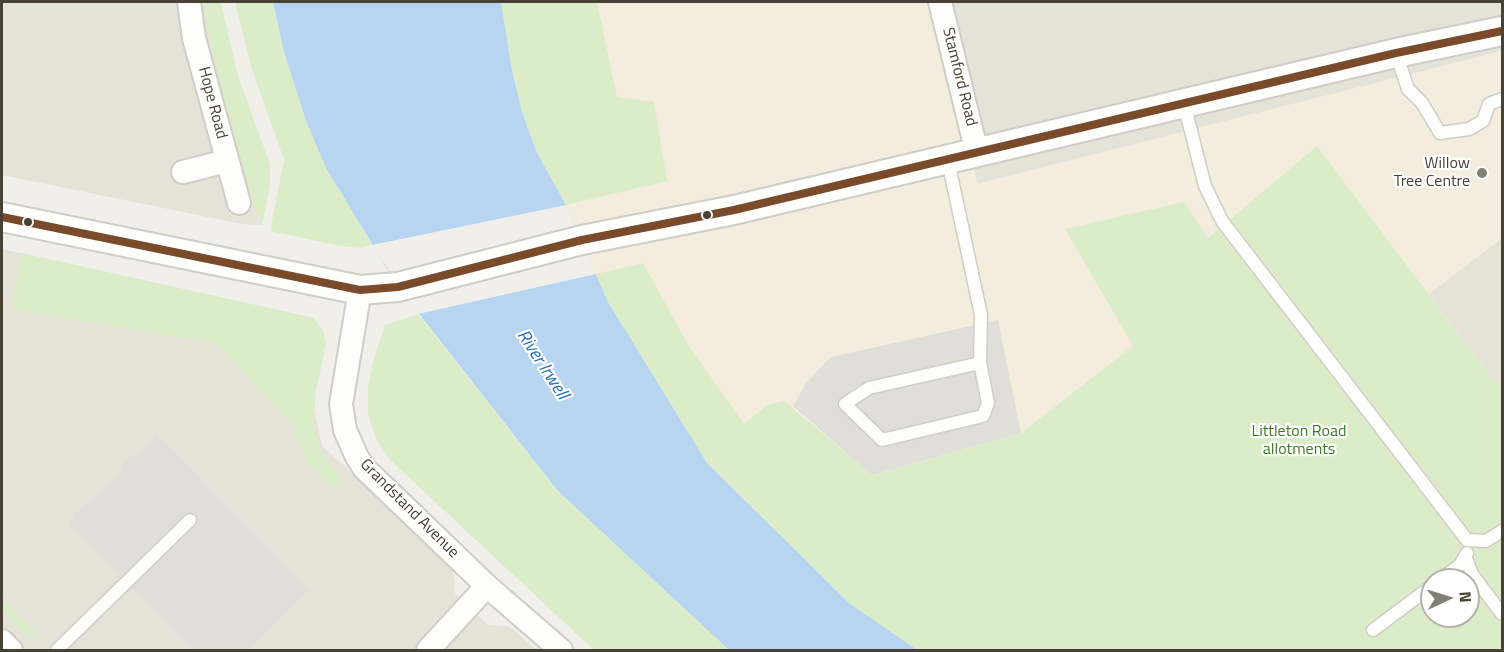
<!DOCTYPE html>
<style>
body{margin:0}
#map{position:relative;width:1504px;height:652px;overflow:hidden;background:#f0efea;font-family:"Titillium Web",sans-serif}
canvas{display:block}
.frame{position:absolute;inset:0;border:3px solid #474235;pointer-events:none}
.north{position:absolute;left:1420px;top:568px;width:60px;height:60px;box-sizing:border-box;background:#fff;border:2px solid #b5b3ae;border-radius:50%;rotate:86deg;font-size:16px;font-weight:700;line-height:24px;text-align:center;color:#474235}
.north::after{content:'';display:block;margin:auto;width:21px;height:27px;background:#827f74;clip-path:polygon(50% 0,100% 100%,50% 72%,0 100%)}
</style>
<div id="map">
<canvas width="1504" height="652"></canvas>
<div class="frame"></div>
<div class="north">N</div>
</div>
<script>
const ctx = document.querySelector('canvas').getContext('2d');
ctx.lineJoin = 'round';
function fillPath(path, color) { ctx.fillStyle = color; ctx.fill(path, 'evenodd'); }
const toPath = rows => new Path2D(rows.map(r => 'M' + r).join(''));
function strokePath(path, color, width, dash) { ctx.strokeStyle = color; ctx.lineWidth = width; ctx.lineCap = dash ? 'butt' : 'round'; ctx.setLineDash(dash || []); ctx.stroke(path); }
function drawText(font, color, halo, rows, align = 'center') {
  ctx.font = font + ' "Titillium Web",sans-serif'; ctx.lineWidth = 4.5; ctx.setLineDash([]); ctx.textBaseline = 'middle'; ctx.strokeStyle = halo; ctx.fillStyle = color; for (const [text, x, y, turn = 0] of rows) {
    ctx.save(); ctx.translate(x, y); ctx.rotate((+turn || 0) * Math.PI / 180); ctx.textAlign = isNaN(turn) ? turn : align; if (halo) ctx.strokeText(text, 0, 0); ctx.fillText(text, 0, 0); ctx.restore();
  }
}
const residential = toPath([
 [2,2,203,2,218,85,241,171,262,225,242,224,2,175],
 [943,2,1502,2,1502,51,977,184],
 [1502,238,1502,382,1497,385,1429,294],
 [2,249,314,318,314,408,322,446,357,477,452,569,455,581,454,592,488,625,509,626,536,650,2,650]
]);
const commercial = toPath([
 [597,2,943,2,977,184,1502,51,1502,238,1429,294,1317,146,1208,238,1065,229,1133,346,1021,433,767,405,744,425,689,346,644,264,596,274,566,205,667,181,617,97]
]);
const green = toPath([
 [203,2,221,2,238,76,270,164,270,185,262,225,241,171,218,85],
 [235,2,273,2,284,52,306,121,326,168,372,245,359,248,336,245,270,231,284,160,252,70],
 [501,2,597,2,617,97,654,102,667,181,566,205,537,153,522,112,512,70],
 [1317,146,1497,385,1502,382,1502,650,917,650,849,603,707,463,608,302,596,274,643,263,689,346,744,424,767,405,784,401,873,475,1021,433,1133,346,1065,229,1184,202,1208,238],
 [1432,580,1468,580,1468,616,1432,616],
 [21,253,314,318,323,330,326,343,316,392,313,423,320,450,343,483,335,490,308,463,289,420,216,343,11,309],
 [418,314,558,491,729,650,594,650,389,459,375,437,368,413,368,387,374,358,385,325],
 [2,598,42,638,25,634,2,609]
]);
const parking = toPath([
 [998,320,1021,433,872,475,793,406,807,382,831,357],
 [157,435,309,590,248,650,193,650,69,524,75,517,74,515,123,471,120,467,133,454,136,456]
]);
const water = toPath([
 [273,2,501,2,512,70,522,112,537,153,566,205,608,302,707,463,849,603,917,650,729,650,558,491,398,287,326,168,306,121,284,52]
]);
const pier = toPath([
 [566,205,596,274,418,314,372,245]
]);
const service = toPath([
 [1396,53,1408,89,1422,103,1440,133,1469,129,1483,121,1489,104,1502,99],
 [1184,104,1205,186,1222,221,1467,540,1486,541,1502,531],
 [948,161,981,315,980,363,988,403,983,416,882,440,845,404,869,388,980,363],
 [1466,558,1472,574,1502,614],
 [1440,580,1460,565,1467,553],
 [1373,630,1432,586],
 [57,650,190,520]
]);
const minor = toPath([
 [189,2,194,38,239,203],
 [940,2,977,153],
 [183,172,227,161],
 [360,290,341,404,345,430,357,457,364,468,487,586,561,650],
 [2,641,11,650],
 [428,650,487,586]
]);
const tertiary = toPath([
 [2,217,360,290,398,287,582,240,734,210,1396,53,1502,31]
]);
const bus1 = toPath([
 [2,217,360,290,398,287,582,240,734,210,1396,53,1502,31]
]);
const markers = [
 [1482,173,6,"#827f74"],
 [707,215,5,"#474235"],
 [28,222,5,"#474235"]
];
const streetNames = [
 ["Stamford Road",959,77,76],
 ["Hope Road",212,103,75],
 ["Grandstand Avenue",409,509,45]
];
const poiNames = [
 ["Willow",1470,164],
 ["Tree Centre",1470,182]
];
const parkNames = [
 ["Littleton Road",1299,432],
 ["allotments",1299,450]
];
const waterNames = [
 ["River Irwell",542,365,57]
];
fillPath(residential, '#e5e2d7');
fillPath(commercial, '#f4ecdc');
fillPath(green, '#dbedc8');
fillPath(parking, '#e0ded9');
fillPath(water, '#b7d5f1');
fillPath(pier, '#f0efea');
strokePath(service, '#cecdc7', 15);
strokePath(minor, '#cecdc7', 26);
strokePath(tertiary, '#cecdc7', 32);
strokePath(service, '#fdfdfc', 12);
strokePath(minor, '#fdfdfc', 22);
strokePath(tertiary, '#fdfdfc', 28);
strokePath(bus1, '#7a4b2a', 8);
for (const [x, y, r, color] of markers) { const dot = new Path2D(); dot.arc(x, y, r, 0, 2 * Math.PI); ctx.fillStyle = color; ctx.fill(dot); strokePath(dot, '#fff', 2); }
drawText('16px', '#474235', '#fff', streetNames);
drawText('16px', '#474235', '#fff', poiNames, 'right');
drawText('16px', '#3e7c24', '#fff', parkNames);
drawText('italic 18px', '#276fb9', '#fff', waterNames);
</script>
